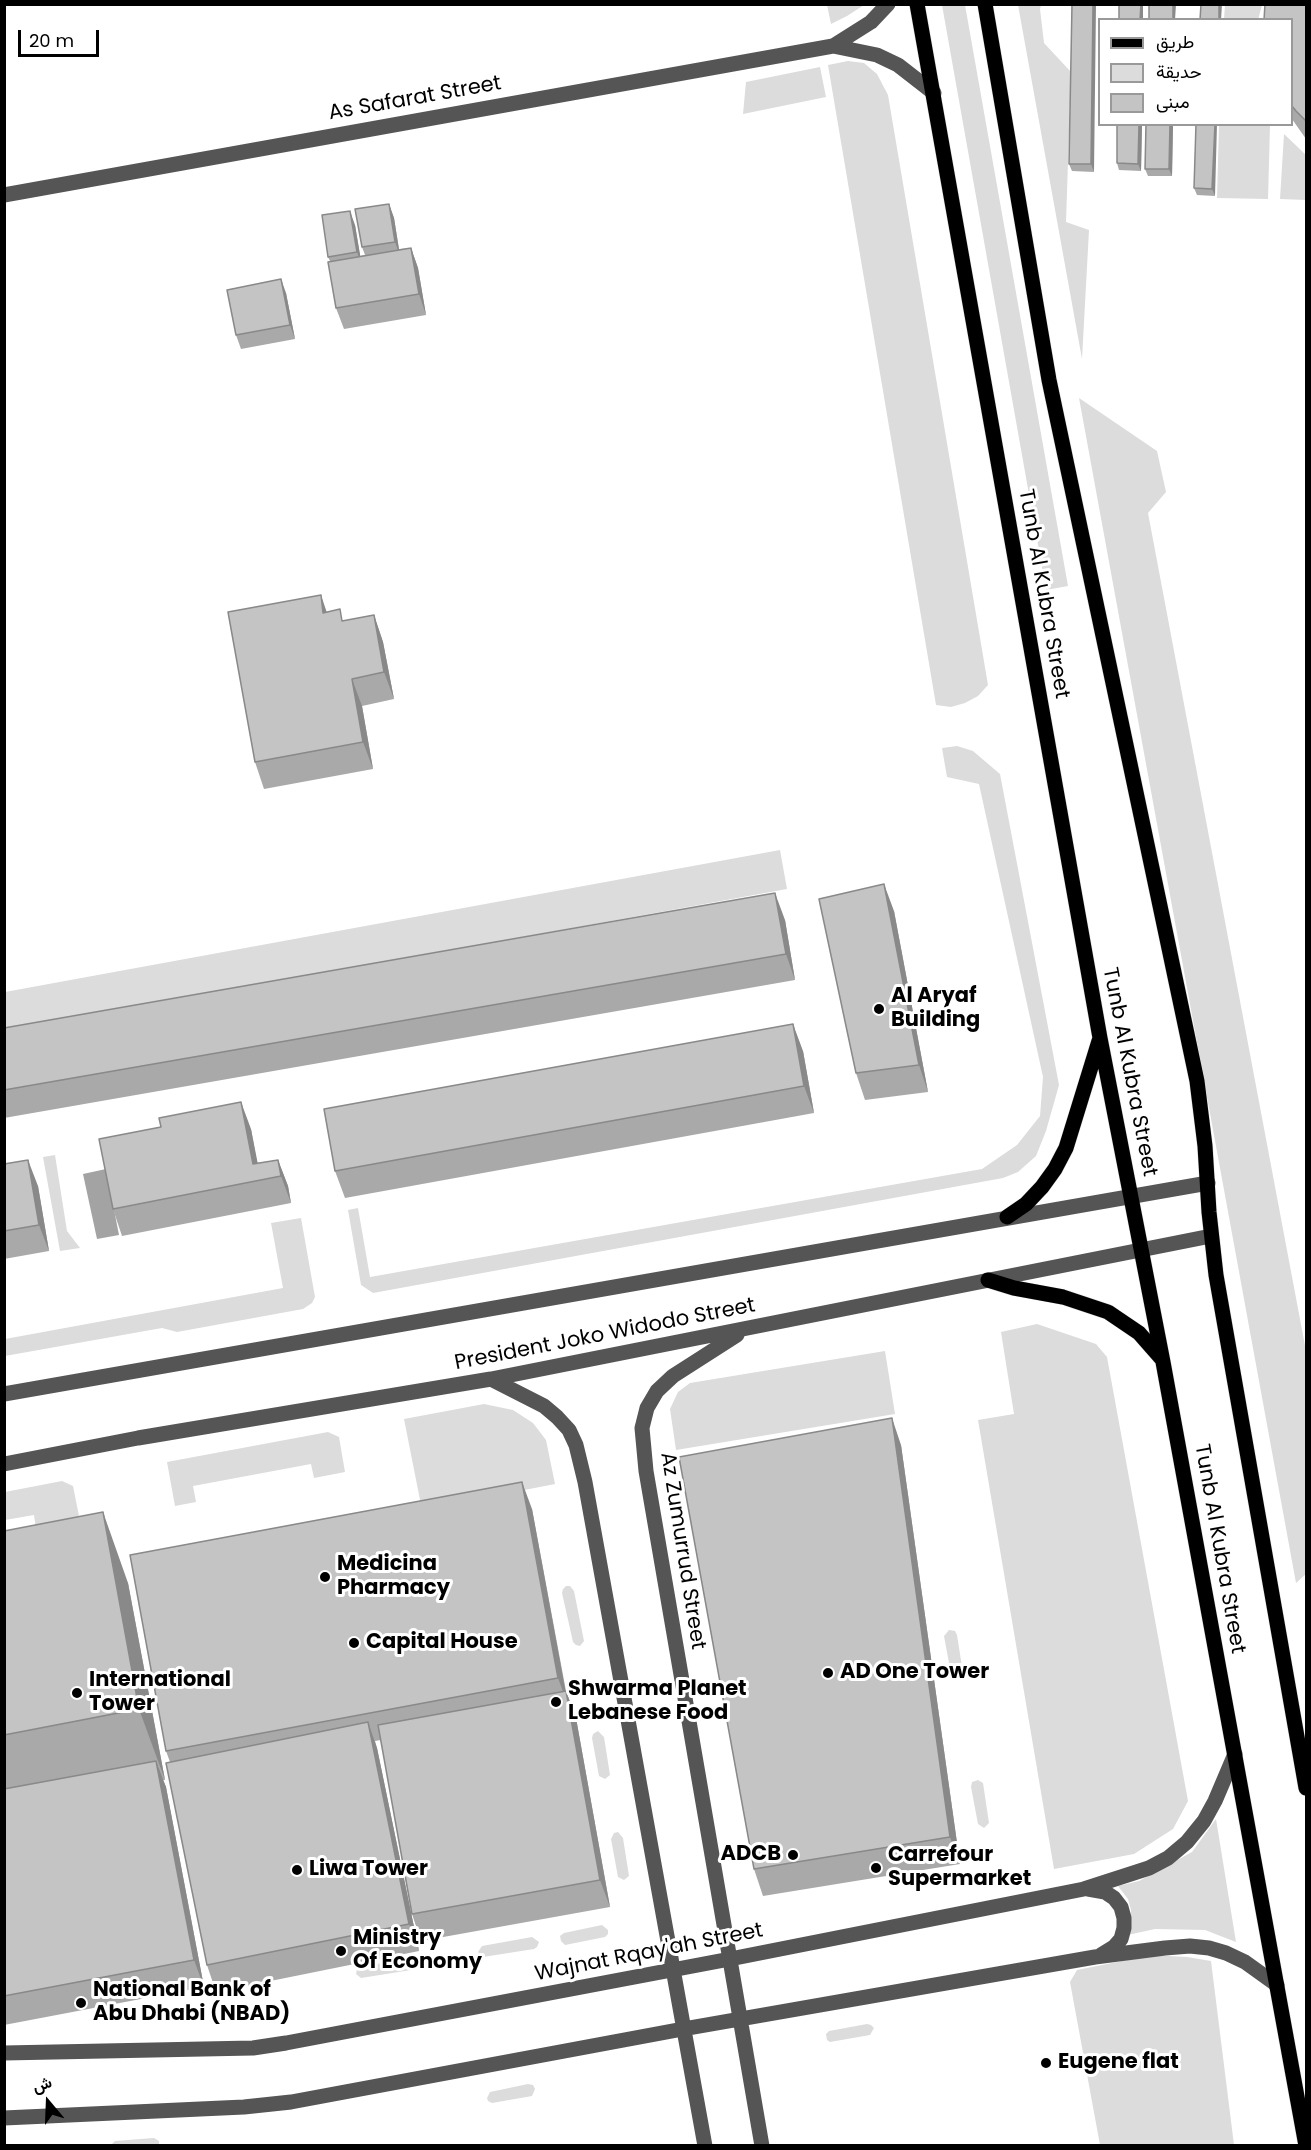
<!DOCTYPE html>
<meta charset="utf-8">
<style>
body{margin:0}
#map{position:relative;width:1311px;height:2150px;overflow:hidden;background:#fff;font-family:Poppins,Vazirmatn,sans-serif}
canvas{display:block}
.frame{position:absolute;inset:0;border:6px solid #000;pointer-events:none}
.legend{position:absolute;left:1098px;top:18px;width:195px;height:108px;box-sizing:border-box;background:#fff;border:2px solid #999;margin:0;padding:8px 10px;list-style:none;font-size:18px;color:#000}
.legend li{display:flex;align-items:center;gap:12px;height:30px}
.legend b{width:30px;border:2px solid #999}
.north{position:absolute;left:18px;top:2072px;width:60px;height:60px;-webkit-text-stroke:4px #fff;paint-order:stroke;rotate:341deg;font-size:16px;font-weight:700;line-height:24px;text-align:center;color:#000}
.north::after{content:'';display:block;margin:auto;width:21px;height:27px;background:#000;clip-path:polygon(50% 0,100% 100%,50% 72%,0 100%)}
.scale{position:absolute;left:18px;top:30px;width:81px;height:27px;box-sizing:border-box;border:3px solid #000;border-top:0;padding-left:8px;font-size:18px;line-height:21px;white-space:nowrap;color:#000;-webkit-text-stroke:4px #fff;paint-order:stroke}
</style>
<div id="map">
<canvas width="1311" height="2150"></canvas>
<div class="frame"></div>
<ul class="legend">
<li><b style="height:8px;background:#000"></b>طريق</li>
<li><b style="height:16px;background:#dcdcdc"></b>حديقة</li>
<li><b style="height:16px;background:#c4c4c4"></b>مبنى</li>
</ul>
<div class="north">ش</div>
<div class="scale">20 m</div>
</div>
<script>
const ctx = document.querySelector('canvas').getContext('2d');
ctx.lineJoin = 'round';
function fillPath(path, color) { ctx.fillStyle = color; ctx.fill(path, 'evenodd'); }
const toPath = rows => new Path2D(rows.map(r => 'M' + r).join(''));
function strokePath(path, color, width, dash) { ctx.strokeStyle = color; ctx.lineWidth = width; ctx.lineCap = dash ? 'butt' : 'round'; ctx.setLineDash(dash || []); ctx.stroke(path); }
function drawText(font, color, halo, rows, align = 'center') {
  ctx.font = font + ' Poppins,sans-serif'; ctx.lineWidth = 6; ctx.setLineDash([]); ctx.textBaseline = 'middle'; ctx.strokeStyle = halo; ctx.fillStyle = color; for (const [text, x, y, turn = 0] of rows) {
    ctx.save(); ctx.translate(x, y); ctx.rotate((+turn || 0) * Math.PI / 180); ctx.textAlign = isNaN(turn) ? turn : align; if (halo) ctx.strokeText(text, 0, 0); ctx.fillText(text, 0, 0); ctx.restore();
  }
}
const green = toPath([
 [827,5,827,4,864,5,847,16,831,24],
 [942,5,965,5,1068,586,1046,590],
 [1018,5,1041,5,1040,9,1044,43,1071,72,1066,222,1089,230,1082,359],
 [1225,5,1225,4,1262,5,1258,20,1224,19],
 [848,61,864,63,877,74,888,95,988,685,978,696,965,703,951,707,936,705,828,65],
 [820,67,826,97,743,114,746,82],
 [1219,125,1270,125,1268,199,1217,198],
 [1284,134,1306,155,1306,200,1280,199],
 [1079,398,1157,451,1166,492,1148,513,1306,1351,1306,1574,1296,1583],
 [957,746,973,751,1000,774,1059,1085,1046,1131,1036,1156,1018,1172,1003,1178,373,1293,361,1285,348,1210,358,1208,370,1277,982,1169,1017,1145,1040,1116,1043,1077,979,784,947,777,942,748],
 [780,850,787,889,5,1031,5,992],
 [55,1155,67,1231,80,1248,60,1251,43,1157],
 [301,1218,315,1297,312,1303,303,1309,177,1332,162,1328,5,1356,5,1339,283,1288,271,1223],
 [1037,1324,1096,1344,1107,1357,1188,1801,1173,1829,1134,1854,1054,1869,978,1420,1014,1414,1001,1332],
 [885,1351,895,1414,676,1450,670,1409,678,1392,690,1383],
 [484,1404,513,1410,533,1423,546,1440,555,1484,422,1510,404,1419],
 [328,1432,339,1437,345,1472,314,1478,311,1464,193,1486,196,1502,175,1506,167,1462],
 [62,1481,73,1486,80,1521,36,1529,34,1515,5,1520,5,1492],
 [566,1586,570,1586,574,1591,584,1641,580,1646,576,1645,573,1642,562,1593,563,1589],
 [949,1630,955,1631,957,1635,963,1673,959,1678,954,1677,951,1674,944,1636],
 [598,1731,604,1737,610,1775,605,1779,599,1776,592,1738,593,1734],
 [978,1780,983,1783,989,1823,984,1828,978,1824,971,1787,972,1782],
 [1216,1819,1236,1942,1205,1930,1155,1929,1123,1936,1130,1922,1131,1910,1128,1899,1118,1886,1139,1881,1192,1852],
 [618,1832,623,1838,629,1876,624,1880,618,1877,611,1839,614,1833],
 [602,1925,608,1930,608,1934,605,1937,565,1945,561,1941,560,1936,564,1933],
 [532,1937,539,1942,537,1947,534,1949,483,1957,478,1952,482,1946],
 [1152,1955,1187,1957,1211,1961,1234,2145,1100,2145,1070,1982,1077,1970],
 [410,1958,416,1961,417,1965,415,1969,411,1970,361,1978,356,1974,357,1969,360,1967],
 [867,2024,871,2025,874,2028,870,2035,830,2042,827,2040,826,2034,829,2031],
 [528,2084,533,2085,535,2089,532,2096,492,2103,488,2101,487,2098,490,2092],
 [154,2138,159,2141,159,2145,111,2145,115,2141]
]);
const water = toPath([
 [106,1169,119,1235,97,1239,83,1174]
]);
const minor = toPath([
 [833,46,871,22,888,4],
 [4,195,833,46,877,55,898,65,934,93],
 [737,1335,673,1376,657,1391,647,1408,642,1428,646,1471,762,2146],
 [491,1379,544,1406,557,1417,569,1430,576,1445,585,1482,705,2146],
 [4,1394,1208,1183],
 [4,1464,138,1438,491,1379,1211,1236],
 [1088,1889,1105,1892,1114,1898,1121,1907,1124,1918,1124,1928,1121,1939,1114,1947,1101,1955],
 [4,2053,253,2048,286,2043,730,1959,1084,1889,1149,1868,1168,1858,1187,1842,1204,1821,1215,1801,1235,1754],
 [4,2118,244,2107,291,2102,683,2029,1095,1957,1165,1948,1190,1946,1209,1948,1226,1953,1245,1962,1277,1985]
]);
const major = toPath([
 [917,4,1100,1038,1163,1362,1306,2146],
 [985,4,1049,380,1197,1081,1205,1146,1209,1212,1216,1275,1306,1788],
 [1007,1217,1026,1204,1042,1187,1055,1169,1066,1148,1099,1041],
 [988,1280,1014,1288,1063,1297,1108,1312,1139,1333,1161,1358]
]);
const wall = toPath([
 [1072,4,1094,172,1072,171,1069,164],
 [1306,4,1306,139,1292,119,1292,20],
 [1117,124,1142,124,1141,171,1119,170,1117,163],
 [1146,124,1173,124,1172,176,1148,176,1145,169],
 [1196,124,1215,196,1197,195,1194,188],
 [389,204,394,218,399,249,411,248,418,268,426,315,344,329,336,308,330,261,328,257,355,225,360,256,365,255,362,247],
 [286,293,295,339,241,349,236,335],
 [327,612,344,621,374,615,383,642,394,699,362,706,373,769,264,789,255,762],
 [894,911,928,1092,865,1100,856,1073],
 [785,920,795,980,4,1118,4,1028],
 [803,1051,814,1113,345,1198,335,1171],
 [251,1129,257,1163,278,1160,288,1186,291,1203,122,1236,113,1209],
 [4,1164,38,1186,49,1251,4,1259],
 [901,1445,960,1864,763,1896,754,1869],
 [532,1509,566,1691,576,1718,610,1907,421,1941,412,1914,381,1740,375,1741,377,1748,419,1951,216,1992,207,1965,170,1762,166,1751],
 [4,1531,128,1583,165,1780,163,1780,166,1787,204,1987,4,2025]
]);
const shadedWall = toPath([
 [1093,4,1096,4,1094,172,1091,164],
 [1141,4,1143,4,1143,20,1140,20],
 [1173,4,1176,4,1175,20,1173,20],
 [1219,4,1222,4,1221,20,1219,20],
 [1139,124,1142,124,1141,171,1138,164],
 [1170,124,1173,124,1172,176,1169,169],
 [1215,124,1217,124,1215,196,1212,189],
 [389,204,394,218,400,256,395,242],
 [350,211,355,225,362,266,357,252],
 [411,248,418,268,426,315,419,294],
 [281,279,286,293,295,339,290,325],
 [321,595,330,622,323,613],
 [374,615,383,642,394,699,384,672],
 [352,679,362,706,373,769,363,742],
 [884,884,894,911,928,1092,919,1065],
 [775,893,785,920,795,980,786,954],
 [793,1024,803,1051,814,1113,804,1086],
 [241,1102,251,1129,261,1180,253,1164],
 [28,1160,38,1186,49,1251,39,1225],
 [278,1160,288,1186,291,1203,281,1176],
 [892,1418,901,1445,960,1864,950,1837],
 [522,1482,532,1509,568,1705,558,1678],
 [103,1512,128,1583,165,1780,139,1709],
 [566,1691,576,1718,610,1907,600,1880],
 [368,1722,377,1748,419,1951,409,1924],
 [156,1761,166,1787,204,1987,194,1960]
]);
const building = toPath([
 [1072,4,1093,4,1091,164,1069,164,1072,4],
 [1119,4,1141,4,1140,20,1119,20,1119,4],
 [1149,4,1173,4,1173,20,1149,20,1149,4],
 [1201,4,1219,4,1219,20,1200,20,1201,4],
 [1265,4,1306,4,1306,121,1296,111,1292,106,1292,20,1264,20,1265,4],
 [1117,124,1139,124,1138,164,1117,163,1117,124],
 [1146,124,1170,124,1169,169,1145,169,1146,124],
 [1196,124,1215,124,1212,189,1194,188,1196,124],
 [389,204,395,242,362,247,355,209,389,204],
 [350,211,357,252,328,257,322,215,350,211],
 [411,248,419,294,336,308,328,262,411,248],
 [281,279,290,325,236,335,227,290,281,279],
 [321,595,323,613,340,609,342,621,374,615,384,672,352,679,363,742,255,762,228,612,321,595],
 [884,884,919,1065,856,1073,819,899,884,884],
 [775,893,786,954,4,1090,4,1028,775,893],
 [793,1024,804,1086,335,1171,324,1109,793,1024],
 [241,1102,253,1164,278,1160,281,1176,113,1209,99,1139,161,1127,159,1118,241,1102],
 [28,1160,39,1225,4,1231,4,1164,28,1160],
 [892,1418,950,1837,754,1869,679,1457,892,1418],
 [522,1482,558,1678,166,1751,130,1555,522,1482],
 [103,1512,139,1709,4,1735,4,1531,103,1512],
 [566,1691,600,1880,412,1914,378,1725,566,1691],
 [368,1722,409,1924,207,1965,166,1763,368,1722],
 [156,1761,194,1960,4,1996,4,1789,156,1761]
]);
const markers = [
 [879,1009,6,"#000"],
 [325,1577,6,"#000"],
 [354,1643,6,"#000"],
 [828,1673,6,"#000"],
 [77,1693,6,"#000"],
 [556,1702,6,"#000"],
 [793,1855,6,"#000"],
 [876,1868,6,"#000"],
 [297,1870,6,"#000"],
 [341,1951,6,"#000"],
 [81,2003,6,"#000"],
 [1046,2063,6,"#000"]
];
const streetNames = [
 ["As Safarat Street",415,99,-10],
 ["Tunb Al Kubra Street",1043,594,80],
 ["Tunb Al Kubra Street",1129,1072,79],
 ["President Joko Widodo Street",605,1335,-11],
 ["Tunb Al Kubra Street",1219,1549,80],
 ["Az Zumurrud Street",682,1551,81],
 ["Wajnat Rqay'ah Street",649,1953,-11]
];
const poiNames = [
 ["Al Aryaf",891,997],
 ["Building",891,1021],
 ["Medicina",337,1565],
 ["Pharmacy",337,1589],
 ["Capital House",366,1643],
 ["AD One Tower",840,1673],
 ["International",89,1681],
 ["Tower",89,1705],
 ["Shwarma Planet",568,1690],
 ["Lebanese Food",568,1714],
 ["ADCB",781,1855,"right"],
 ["Carrefour",888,1856],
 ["Supermarket",888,1880],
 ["Liwa Tower",309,1870],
 ["Ministry",353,1939],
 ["Of Economy",353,1963],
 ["National Bank of",93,1991],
 ["Abu Dhabi (NBAD)",93,2015],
 ["Eugene flat",1058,2063]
];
fillPath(green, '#dcdcdc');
fillPath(water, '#a3a3a3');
strokePath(major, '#dbdbdb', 16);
strokePath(minor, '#555', 15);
strokePath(major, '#000', 15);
fillPath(wall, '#a9a9a9');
fillPath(shadedWall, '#898989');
fillPath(building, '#c4c4c4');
strokePath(building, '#898989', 1.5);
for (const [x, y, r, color] of markers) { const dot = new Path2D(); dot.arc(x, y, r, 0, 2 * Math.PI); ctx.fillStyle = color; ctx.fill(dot); strokePath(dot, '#fff', 2); }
drawText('21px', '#000', '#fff', streetNames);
drawText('bold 21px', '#000', '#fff', poiNames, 'left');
</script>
